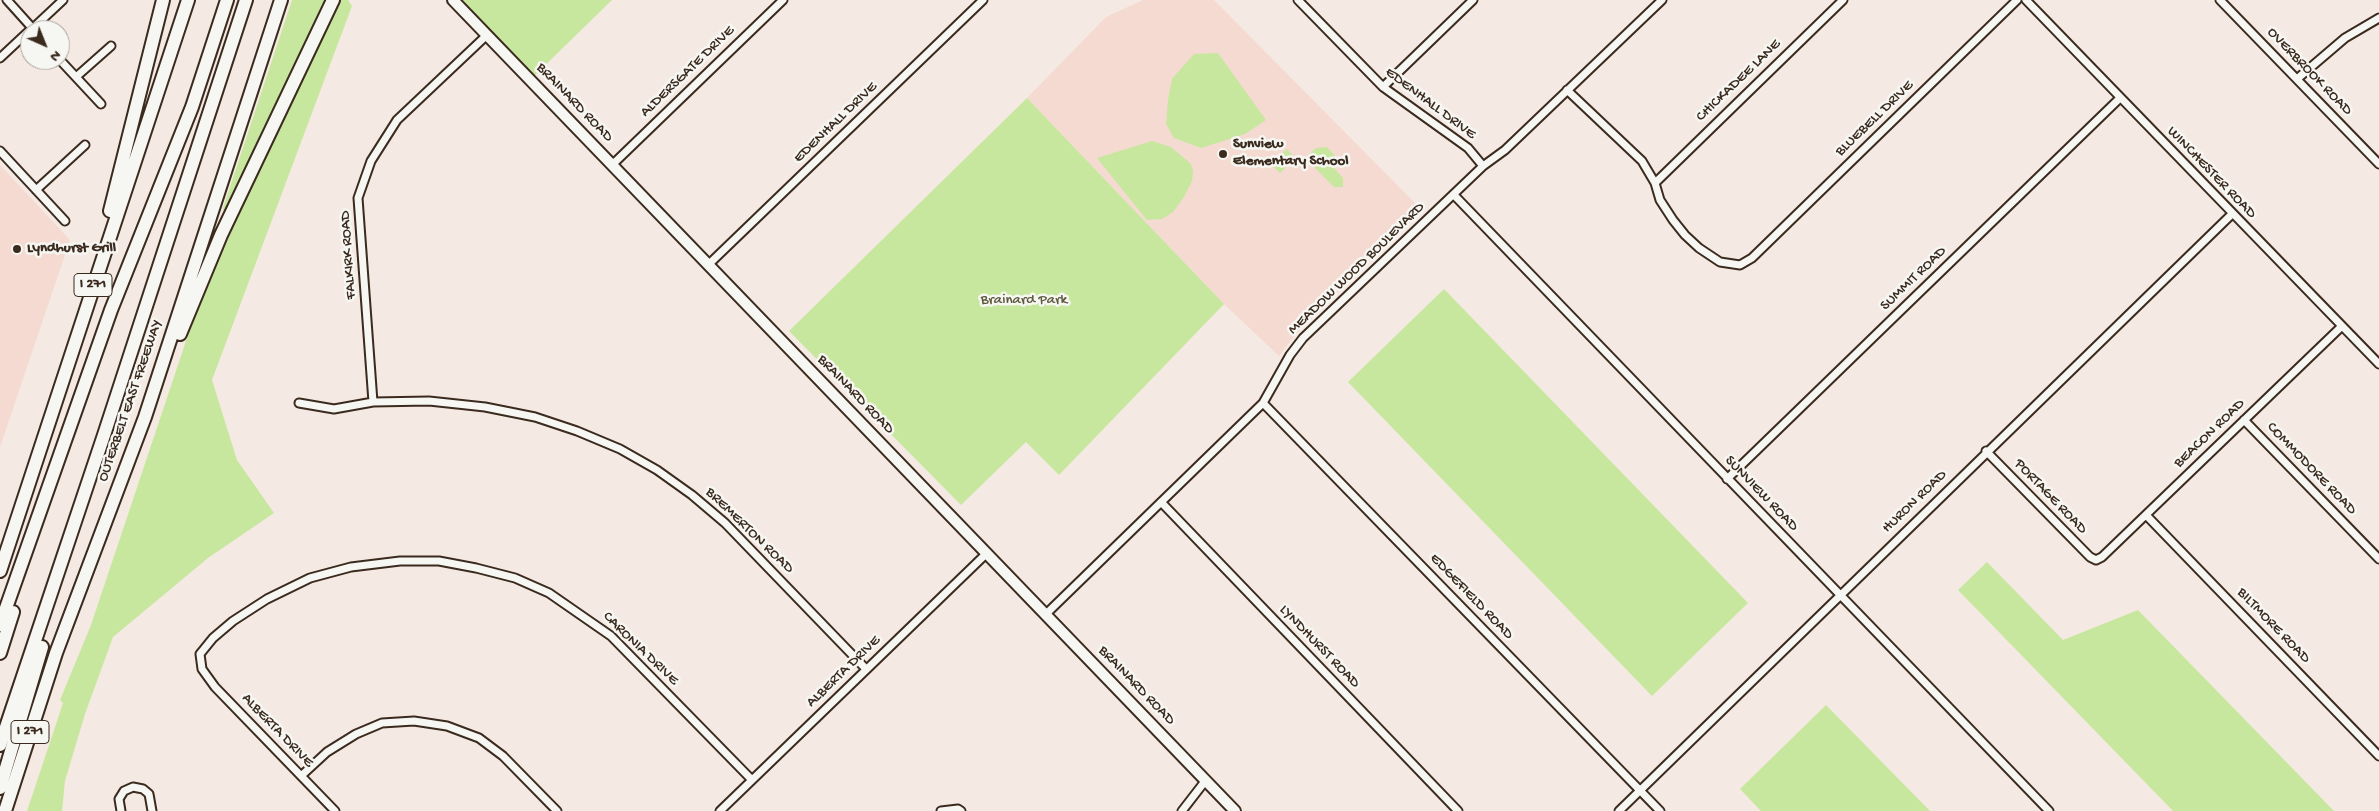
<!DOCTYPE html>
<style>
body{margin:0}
#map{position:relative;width:2379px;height:811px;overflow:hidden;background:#f5e9e3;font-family:"Gochi Hand",sans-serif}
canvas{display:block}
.north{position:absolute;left:20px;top:20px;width:50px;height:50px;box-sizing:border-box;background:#f6f6f2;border:1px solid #aba49d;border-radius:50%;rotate:136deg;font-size:14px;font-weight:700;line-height:20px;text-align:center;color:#3b2a1e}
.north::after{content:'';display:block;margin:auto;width:18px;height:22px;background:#3b2a1e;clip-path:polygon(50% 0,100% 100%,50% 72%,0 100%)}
</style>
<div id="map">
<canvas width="2379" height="811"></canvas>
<div class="north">N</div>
</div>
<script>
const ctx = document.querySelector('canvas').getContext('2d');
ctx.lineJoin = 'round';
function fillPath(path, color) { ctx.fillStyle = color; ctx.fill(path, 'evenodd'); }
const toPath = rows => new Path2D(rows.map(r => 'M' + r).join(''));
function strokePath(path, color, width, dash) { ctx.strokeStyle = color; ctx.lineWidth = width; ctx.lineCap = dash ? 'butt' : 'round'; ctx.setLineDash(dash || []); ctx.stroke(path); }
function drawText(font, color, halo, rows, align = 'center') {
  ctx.font = font + ' "Gochi Hand",sans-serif'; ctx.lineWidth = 5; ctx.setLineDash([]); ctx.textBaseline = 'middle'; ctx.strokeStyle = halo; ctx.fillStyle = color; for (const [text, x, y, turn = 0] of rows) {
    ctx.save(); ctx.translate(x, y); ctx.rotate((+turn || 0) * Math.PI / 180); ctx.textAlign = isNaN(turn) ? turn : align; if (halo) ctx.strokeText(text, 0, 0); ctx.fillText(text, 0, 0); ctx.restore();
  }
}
const built = toPath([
 [1143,0,1214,0,1421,209,1295,335,1279,356,1224,304,1027,98,1106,17],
 [0,165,70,240,0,447]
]);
const green = toPath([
 [292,0,326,0,228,209,224,212,223,208],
 [339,0,348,0,352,6,212,380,237,460,274,513,208,558,113,637,85,714,65,781,62,811,27,811,63,703,60,700,91,625,197,308,262,162],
 [453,0,612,0,530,80],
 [1218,53,1266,120,1245,134,1201,148,1174,138,1166,124,1168,100,1172,79,1194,54],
 [1027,98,1224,304,1059,475,1026,442,961,505,789,331],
 [1152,141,1171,147,1191,164,1193,172,1192,181,1184,197,1173,212,1162,219,1147,220,1097,158],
 [1327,147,1335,156,1334,168,1343,178,1343,187,1334,187,1305,158,1316,148],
 [1287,149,1295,158,1280,173,1271,164],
 [1444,289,1748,603,1652,696,1348,382],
 [1987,562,2063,640,2138,610,2334,811,2173,811,1958,590],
 [1826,705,1930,811,1761,811,1740,789]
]);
const minor = toPath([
 [7,0,34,30],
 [1298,0,1383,87,1468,148,1483,166],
 [2026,0,2379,364],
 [2220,0,2379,164],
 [31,30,63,0],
 [0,58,30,30],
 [60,60,101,104],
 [76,77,111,46],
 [2297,79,2345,38,2379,18],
 [1383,87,1473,0],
 [1567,90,1642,161,1655,183,1660,200,1673,220,1685,235,1699,248,1720,262,1740,265,1752,258,2017,0],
 [0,151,65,221],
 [612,165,783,0],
 [1655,183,1843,0],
 [36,190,85,145],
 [1454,195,2049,811],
 [708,265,983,0],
 [373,402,358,198,371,161,397,120,487,35],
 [299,403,334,409,373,402,429,401,485,407,535,417,577,431,620,449,657,470,692,495,725,523,866,669],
 [1263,403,1660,811],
 [2244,420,2379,559],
 [1986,451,2090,557,2096,560,2102,557,2342,326],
 [1727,479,2120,98],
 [1161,502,1458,811],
 [2146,515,2379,756],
 [1046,614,1263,403,1290,355,1303,338,1483,166,1505,150,1662,0],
 [301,776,327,752,356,734,382,723,414,721,447,726,479,738,503,756,557,811],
 [121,811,119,799,124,791,133,787,143,789,149,794,152,811],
 [335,811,215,687,202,669,200,654,213,638,233,621,267,599,310,578,351,567,400,561,439,561,476,568,515,578,549,593,611,636,752,780],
 [720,811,987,553],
 [941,811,958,809,961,811],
 [1182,811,1206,780],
 [1619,811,2232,214]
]);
const secondary = toPath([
 [453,0,1235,811]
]);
const motorway = toPath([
 [110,211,163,0],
 [180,334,221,235,333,0],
 [0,571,188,0],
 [0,625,111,310,192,107,227,0],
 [0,653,13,612],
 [0,745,104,435,246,0],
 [0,788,42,647],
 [5,811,56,653,145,417,281,0]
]);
const markers = [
 [1223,154,5,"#3b2a1e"],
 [17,249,5,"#3b2a1e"]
];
const shields = [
 [93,285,38],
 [30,732,38]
];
const shieldNames = [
 ["I 271",93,285],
 ["I 271",30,732]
];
const streetNames = [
 ["ALDERSGATE DRIVE",688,72,-44],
 ["OVERBROOK ROAD",2309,72,46],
 ["CHICKADEE LANE",1739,81,-44],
 ["BRAINARD ROAD",574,103,46],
 ["EDENHALL DRIVE",1430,104,37],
 ["BLUEBELL DRIVE",1875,119,-44],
 ["EDENHALL DRIVE",836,123,-44],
 ["WINCHESTER ROAD",2211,173,46],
 ["FALKIRK ROAD",349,255,-94],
 ["MEADOW WOOD BOULEVARD",1357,269,-44],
 ["SUMMIT ROAD",1914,279,-44],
 ["BRAINARD ROAD",855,395,46],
 ["OUTERBELT EAST FREEWAY",131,401,-71],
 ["BEACON ROAD",2210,434,-44],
 ["COMMODORE ROAD",2311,469,46],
 ["SUNVIEW ROAD",1761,494,46],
 ["PORTAGE ROAD",2050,497,46],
 ["HURON ROAD",1915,502,-44],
 ["BREMERTON ROAD",749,531,44],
 ["EDGEFIELD ROAD",1471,597,46],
 ["BILTMORE ROAD",2273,626,46],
 ["LYNDHURST ROAD",1319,647,46],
 ["CARONIA DRIVE",640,649,44],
 ["ALBERTA DRIVE",844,672,-44],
 ["BRAINARD ROAD",1136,686,46],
 ["ALBERTA DRIVE",277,731,46]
];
const poiNames = [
 ["Sunview",1233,145],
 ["Elementary School",1233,162],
 ["Lyndhurst Grill",27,249]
];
const parkNames = [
 ["Brainard Park",1024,301]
];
fillPath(built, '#f4dad1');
fillPath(green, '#c8e79e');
strokePath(minor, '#3b2a1e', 11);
strokePath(secondary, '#3b2a1e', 14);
strokePath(motorway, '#3b2a1e', 16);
strokePath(minor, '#f6f6f2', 7);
strokePath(secondary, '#f6f6f2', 10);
strokePath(motorway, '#f6f6f2', 12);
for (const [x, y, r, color] of markers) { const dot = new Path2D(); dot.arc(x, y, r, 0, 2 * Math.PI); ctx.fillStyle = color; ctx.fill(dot); strokePath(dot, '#f6f6f2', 2); }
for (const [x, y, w] of shields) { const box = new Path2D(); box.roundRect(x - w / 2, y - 11.5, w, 23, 4); ctx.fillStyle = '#f6f6f2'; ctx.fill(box); strokePath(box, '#3b2a1e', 1); }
drawText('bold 14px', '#3b2a1e', null, shieldNames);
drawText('15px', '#3b2a1e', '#f6f6f2', streetNames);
drawText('bold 15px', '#3b2a1e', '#f6f6f2', poiNames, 'left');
drawText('15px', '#5e593e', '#f6f6f2', parkNames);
</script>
